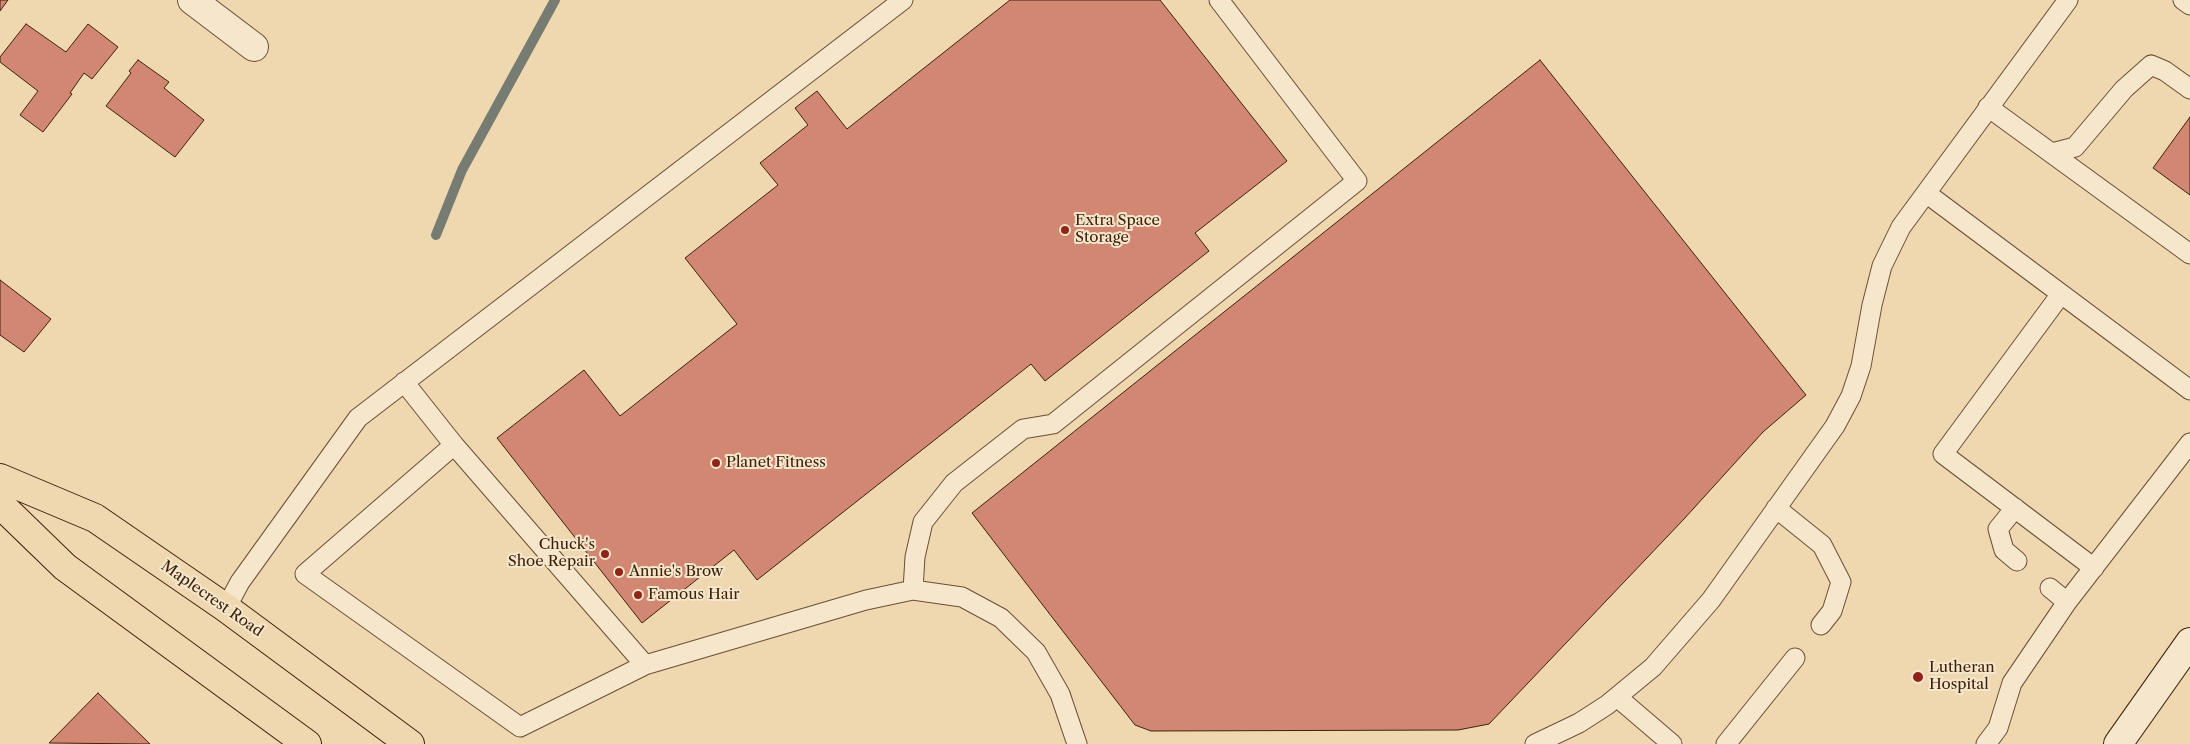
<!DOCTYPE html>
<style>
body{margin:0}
canvas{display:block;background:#efd8b0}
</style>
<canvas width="2190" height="744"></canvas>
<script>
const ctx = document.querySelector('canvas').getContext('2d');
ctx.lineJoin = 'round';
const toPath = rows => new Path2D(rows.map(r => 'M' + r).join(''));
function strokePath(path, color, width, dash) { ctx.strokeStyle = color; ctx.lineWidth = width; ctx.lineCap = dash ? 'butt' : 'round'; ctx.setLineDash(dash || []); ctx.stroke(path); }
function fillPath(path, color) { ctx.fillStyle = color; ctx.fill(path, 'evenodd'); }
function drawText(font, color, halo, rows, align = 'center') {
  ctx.font = font + ' "Libre Caslon Text",serif'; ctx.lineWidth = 4; ctx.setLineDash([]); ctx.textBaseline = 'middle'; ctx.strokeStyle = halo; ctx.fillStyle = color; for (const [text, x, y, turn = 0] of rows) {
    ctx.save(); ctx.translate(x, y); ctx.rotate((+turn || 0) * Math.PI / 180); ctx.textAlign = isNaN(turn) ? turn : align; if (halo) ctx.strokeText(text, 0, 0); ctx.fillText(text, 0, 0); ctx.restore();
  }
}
const stream = toPath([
 [436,235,462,170,555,0]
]);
const building = toPath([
 [0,0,8,0,0,11,0,0],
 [1010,0,1160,0,1287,161,1195,233,1209,251,1045,381,1031,364,757,580,734,550,642,623,497,438,584,370,620,416,737,324,685,258,778,185,760,163,808,125,795,108,817,91,847,129,1010,0],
 [26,24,66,52,88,24,118,47,92,79,84,73,70,93,72,94,43,132,20,115,38,91,0,62,0,57,26,24],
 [138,60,169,82,164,88,204,120,175,157,106,106,131,73,129,71,138,60],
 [1540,60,1806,395,1763,432,1684,519,1489,724,1458,730,1151,731,1135,725,972,513,1540,60],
 [2190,117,2190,195,2153,168,2190,117],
 [0,280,51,319,24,352,0,335,0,280],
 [98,693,150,744,49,743,98,693]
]);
const service = toPath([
 [2183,0,2190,5],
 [1988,107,2190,254],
 [2052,153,2075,147,2124,89,2151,65,2165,71,2190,89],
 [1926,193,2190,390],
 [2061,294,1943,454,2094,568],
 [404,382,454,445,645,665],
 [454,445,305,574,520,727,645,665,866,600,913,590,962,597,1001,618,1036,652,1060,694,1077,744],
 [1776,508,1822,545,1841,582,1832,611,1821,625],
 [2015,508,1998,529,2004,550,2017,561],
 [2050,588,2067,602],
 [913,590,915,557,923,522,954,483,1023,429,1053,424,1357,181,1219,0],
 [226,608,240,582,358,418,903,0],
 [1617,697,1672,744],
 [1535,744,1579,723,1607,705,1653,667,1711,600,1835,426,1851,396,1861,366,1872,305,1882,266,1901,227,2068,0],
 [1726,744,1795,658],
 [1986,744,1998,728,2012,683,2067,602,2190,443]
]);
const minor = toPath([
 [192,0,254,47]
]);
const secondary = toPath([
 [2118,744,2190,642]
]);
const primary = toPath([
 [0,478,95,518,226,608,410,744],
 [0,504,65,567,307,744]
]);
const markers = [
 [1065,230,5,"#8f2418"],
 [716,463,5,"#8f2418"],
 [605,554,5,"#8f2418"],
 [619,572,5,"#8f2418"],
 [638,595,5,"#8f2418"],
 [1918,677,6,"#8f2418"]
];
const poiNames = [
 ["Extra Space",1075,221],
 ["Storage",1075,238],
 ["Planet Fitness",726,463],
 ["Chuck's",595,545,"right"],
 ["Shoe Repair",595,562,"right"],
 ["Annie's Brow",629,572],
 ["Famous Hair",648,595],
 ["Lutheran",1929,668],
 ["Hospital",1929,685]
];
const streetNames = [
 ["Maplecrest Road",212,599,35]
];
strokePath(stream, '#767c71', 10);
fillPath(building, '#d28773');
strokePath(building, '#3e210c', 1);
strokePath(service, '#6a4f35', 21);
strokePath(minor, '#6a4f35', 30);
strokePath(secondary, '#3e210c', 30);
strokePath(primary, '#3e210c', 30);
strokePath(service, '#f5e6cc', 19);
strokePath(minor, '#f5e6cc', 28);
strokePath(secondary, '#f5e6cc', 28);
strokePath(primary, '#efd8b0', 28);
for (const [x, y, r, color] of markers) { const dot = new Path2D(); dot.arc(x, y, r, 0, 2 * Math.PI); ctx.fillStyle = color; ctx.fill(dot); strokePath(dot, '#f5e6cc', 2); }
drawText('15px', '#3e210c', '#f5e6cc', poiNames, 'left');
drawText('15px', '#3e210c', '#f5e6cc', streetNames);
</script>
